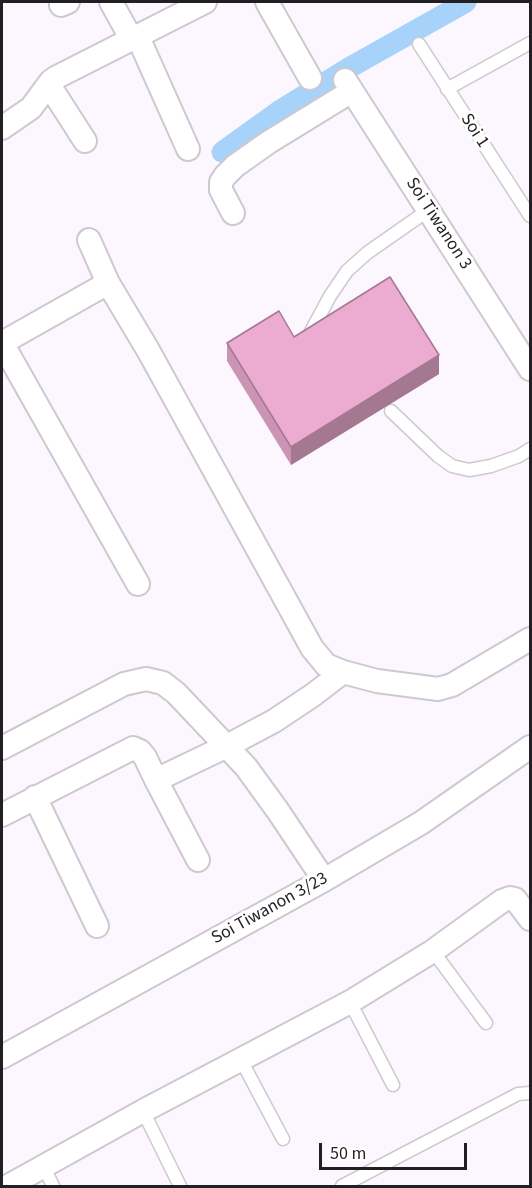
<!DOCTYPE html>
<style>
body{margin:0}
#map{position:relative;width:532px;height:1188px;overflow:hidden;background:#fcf6ff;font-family:"Source Sans 3",sans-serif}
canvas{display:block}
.frame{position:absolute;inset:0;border:3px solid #221f22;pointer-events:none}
.scale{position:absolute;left:319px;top:1143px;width:148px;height:27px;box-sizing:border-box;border:3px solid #221f22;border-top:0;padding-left:8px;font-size:18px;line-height:21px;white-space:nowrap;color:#221f22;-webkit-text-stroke:4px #fff;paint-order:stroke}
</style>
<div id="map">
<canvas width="532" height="1188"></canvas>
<div class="frame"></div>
<div class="scale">50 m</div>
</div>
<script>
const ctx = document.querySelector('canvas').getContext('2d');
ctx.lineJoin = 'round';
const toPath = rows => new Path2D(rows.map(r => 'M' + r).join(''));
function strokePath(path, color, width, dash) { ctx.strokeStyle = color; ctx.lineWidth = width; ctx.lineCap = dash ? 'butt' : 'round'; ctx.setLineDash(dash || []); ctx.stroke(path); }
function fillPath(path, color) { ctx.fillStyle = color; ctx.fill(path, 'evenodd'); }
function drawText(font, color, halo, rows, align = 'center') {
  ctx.font = font + ' "Source Sans 3",sans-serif'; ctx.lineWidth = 6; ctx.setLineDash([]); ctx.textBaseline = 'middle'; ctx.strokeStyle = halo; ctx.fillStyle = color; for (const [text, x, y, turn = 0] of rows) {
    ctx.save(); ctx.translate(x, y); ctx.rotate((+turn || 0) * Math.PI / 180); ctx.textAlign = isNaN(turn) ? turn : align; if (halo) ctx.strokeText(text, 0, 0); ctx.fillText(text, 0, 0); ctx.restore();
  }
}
const canal = toPath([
 [222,152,279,111,347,69,466,2]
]);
const lane = toPath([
 [419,44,530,216],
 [447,89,530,43],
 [308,337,330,296,347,271,367,253,430,209],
 [391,411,438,456,452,466,469,470,491,466,519,456,530,449],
 [433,951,486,1023],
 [350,1002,393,1085],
 [241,1060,283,1139],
 [143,1111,180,1186],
 [44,1167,53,1186],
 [342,1186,518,1094,530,1093]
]);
const street = toPath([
 [111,2,132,40],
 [267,2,310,78],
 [61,5,68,2],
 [138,37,188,149],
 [345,80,530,369],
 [49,85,85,141],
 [2,128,31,108,51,81,57,77,205,2],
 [233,213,221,190,221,182,225,176,235,166,269,142,352,91],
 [89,240,108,283,148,350,312,648,326,665,343,672,377,681,438,689,452,685,530,639],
 [2,343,138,584],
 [2,343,108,283],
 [2,748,124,684,146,679,163,683,176,693,246,767,278,811,324,880],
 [35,797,97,926],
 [2,815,133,748,140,751,145,757,156,780],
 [198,860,156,780,227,746,274,721,313,695,343,672],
 [2,1057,324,880,421,823,530,747],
 [8,1186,143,1111,350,1002,433,951,502,901,510,898,515,899,530,919]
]);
const wall = toPath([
 [294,337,439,374,291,465,227,361,227,343]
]);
const shadedWall = toPath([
 [439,355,439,374,291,465,291,447]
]);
const building = toPath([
 [390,277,439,355,291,447,227,343,279,311,294,337,390,277]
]);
const streetNames = [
 ["Soi 1",474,131,57],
 ["Soi Tiwanon 3",438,224,57],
 ["Soi Tiwanon 3/23",270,909,-29]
];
strokePath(canal, '#a7d2f9', 21);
strokePath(lane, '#cec8d0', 15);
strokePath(street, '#cec8d0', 26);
strokePath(lane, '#fff', 12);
strokePath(street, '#fff', 22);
fillPath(wall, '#cb94b4');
fillPath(shadedWall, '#a57892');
fillPath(building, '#ecacd1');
strokePath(building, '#a57892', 1.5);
drawText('18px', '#221f22', '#fff', streetNames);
</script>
